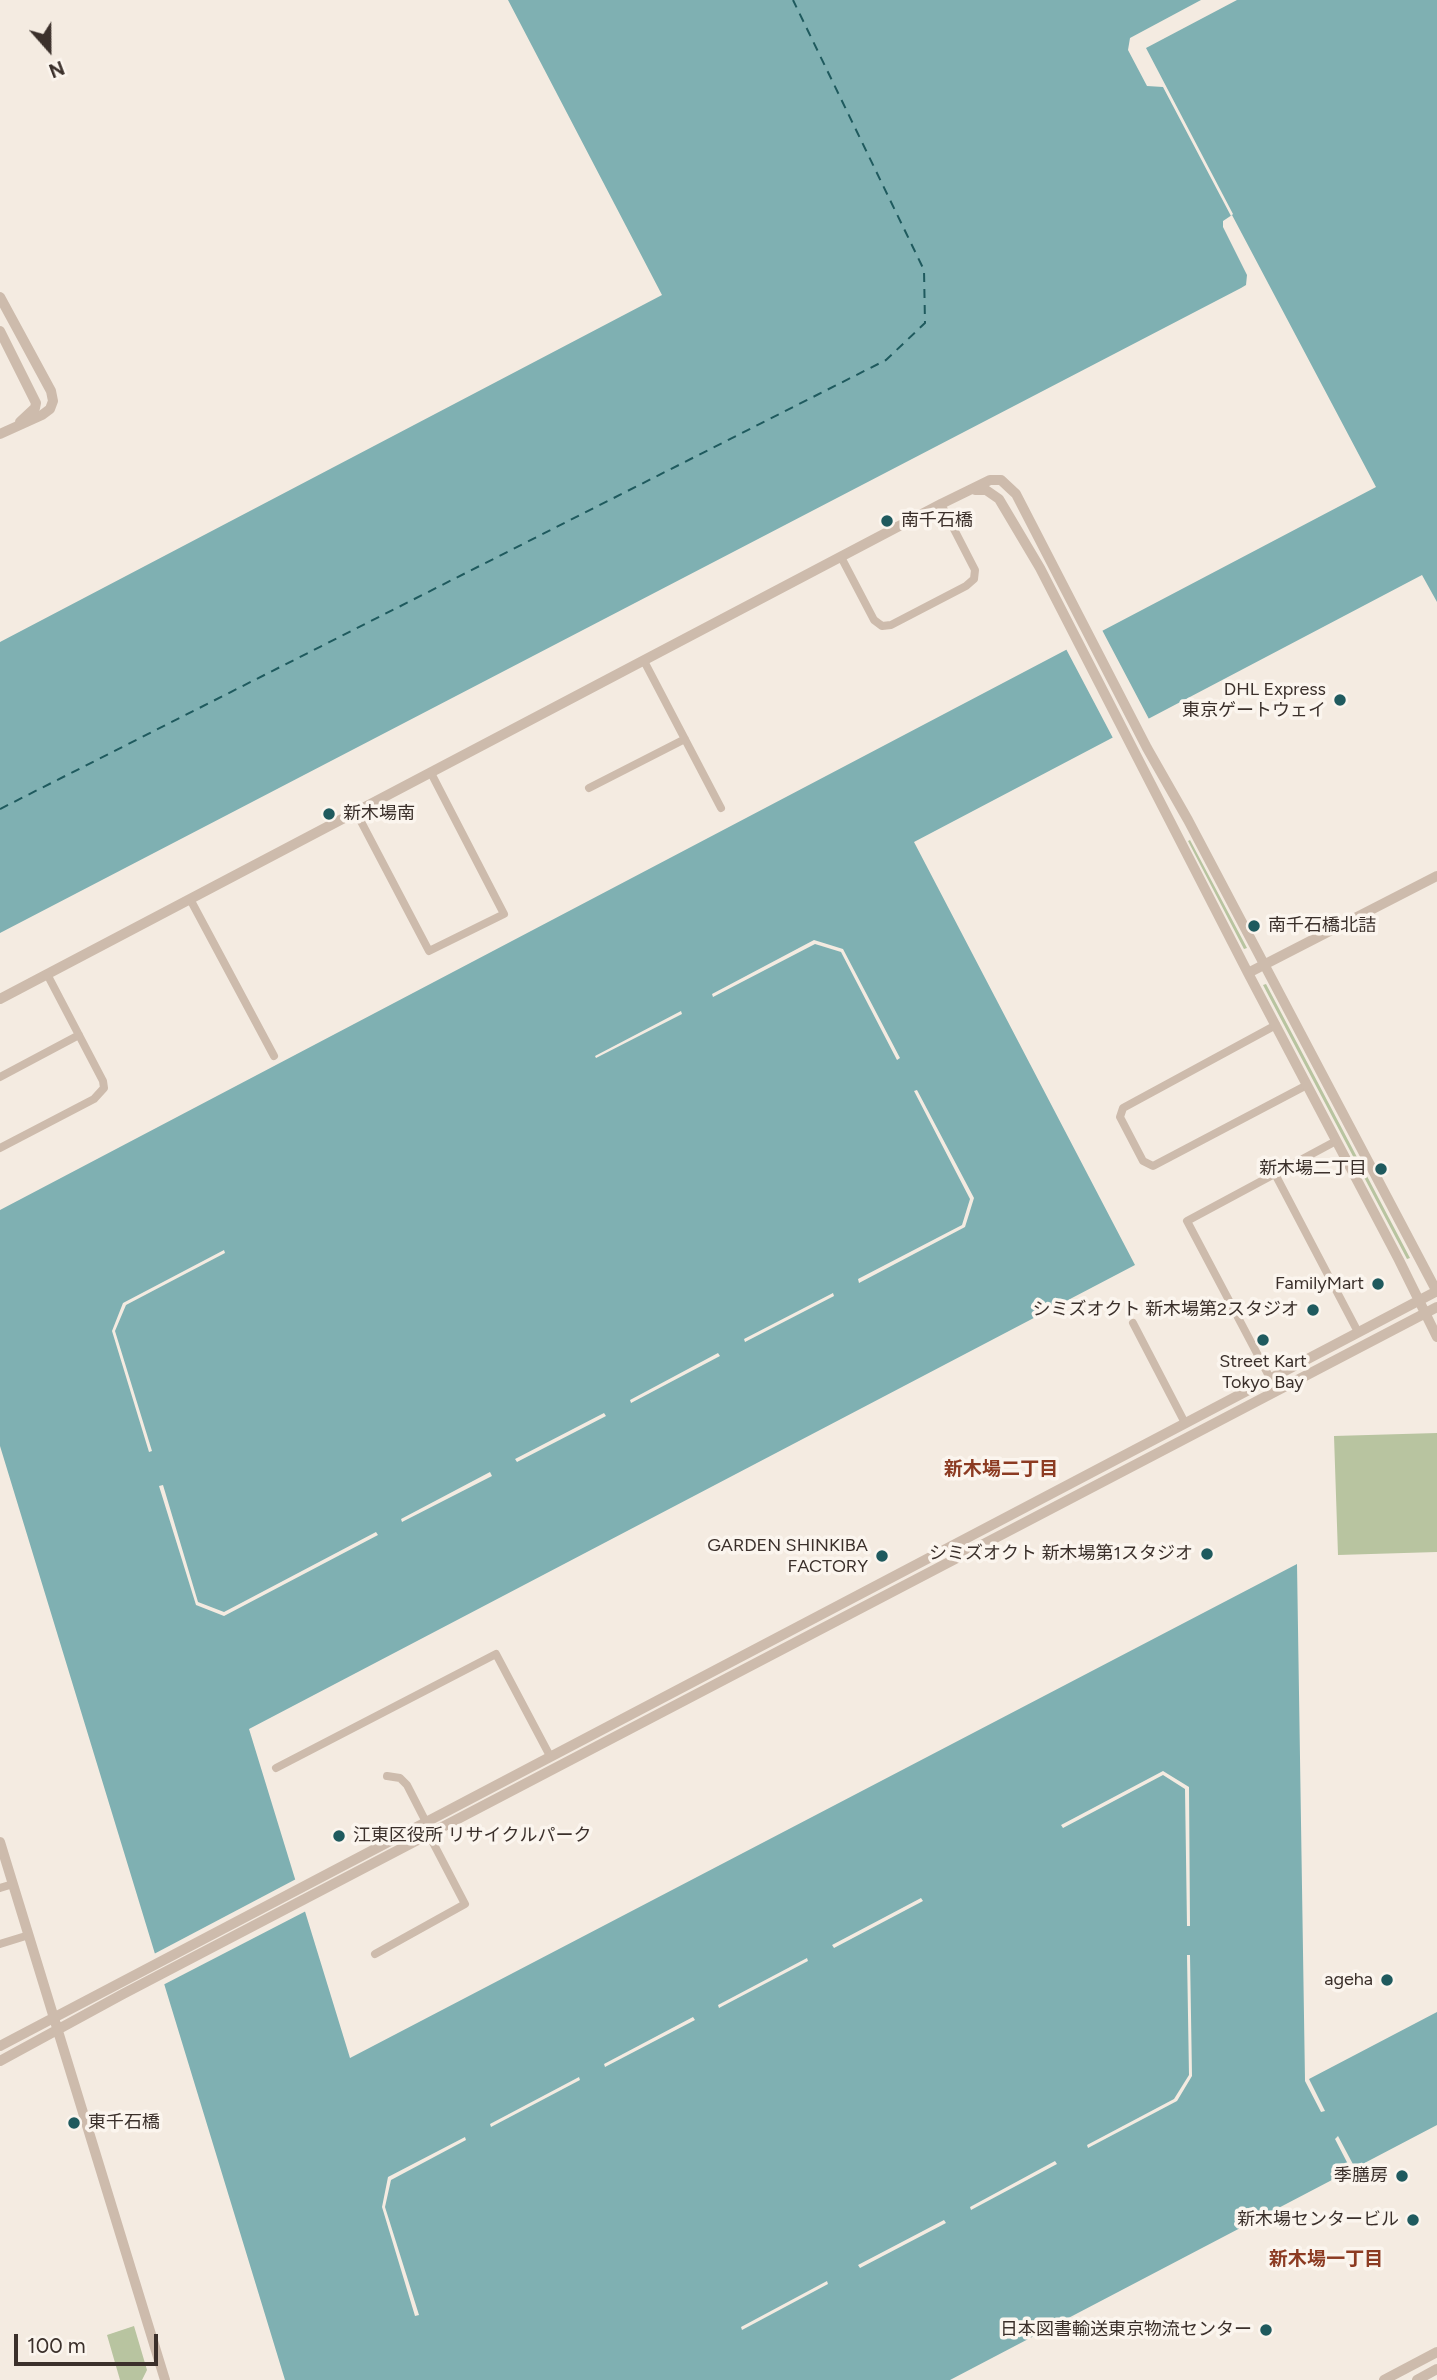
<!DOCTYPE html>
<meta charset="utf-8">
<style>
body{margin:0}
#map{position:relative;width:1437px;height:2380px;overflow:hidden;background:#f4ebe1;font-family:Figtree,sans-serif}
canvas{display:block}
.north{position:absolute;left:14px;top:14px;width:70px;height:70px;-webkit-text-stroke:5px #fbf5ee;paint-order:stroke;rotate:159deg;font-size:19px;font-weight:700;line-height:28px;text-align:center;color:#3b302b}
.north::after{content:'';display:block;margin:auto;width:24px;height:32px;background:#3b302b;clip-path:polygon(50% 0,100% 100%,50% 72%,0 100%)}
.scale{position:absolute;left:14px;top:2334px;width:144px;height:32px;box-sizing:border-box;border:4px solid #3b302b;border-top:0;padding-left:9px;font-size:21px;line-height:24px;white-space:nowrap;color:#3b302b;-webkit-text-stroke:5px #fbf5ee;paint-order:stroke}
</style>
<div id="map">
<canvas width="1437" height="2380"></canvas>
<div class="north">N</div>
<div class="scale">100 m</div>
</div>
<script>
const ctx = document.querySelector('canvas').getContext('2d');
ctx.lineJoin = 'round';
function fillPath(path, color) { ctx.fillStyle = color; ctx.fill(path, 'evenodd'); }
const toPath = rows => new Path2D(rows.map(r => 'M' + r).join(''));
function strokePath(path, color, width, dash) { ctx.strokeStyle = color; ctx.lineWidth = width; ctx.lineCap = dash ? 'butt' : 'round'; ctx.setLineDash(dash || []); ctx.stroke(path); }
function drawText(font, color, halo, rows, align = 'center') {
  ctx.font = font + ' Figtree,"Noto Sans JP",sans-serif'; ctx.lineWidth = 7; ctx.setLineDash([]); ctx.textBaseline = 'middle'; ctx.strokeStyle = halo; ctx.fillStyle = color; for (const [text, x, y, turn = 0] of rows) {
    ctx.save(); ctx.translate(x, y); ctx.rotate((+turn || 0) * Math.PI / 180); ctx.textAlign = isNaN(turn) ? turn : align; if (halo) ctx.strokeText(text, 0, 0); ctx.fillText(text, 0, 0); ctx.restore();
  }
}
const green = toPath([
 [1190,840,1247,948,1244,949,1188,841],
 [1266,984,1410,1258,1407,1259,1263,985],
 [1437,1433,1437,1552,1338,1555,1334,1436],
 [134,2326,147,2370,142,2380,120,2380,107,2335]
]);
const water = toPath([
 [508,0,1437,0,1437,602,1422,575,914,842,1135,1265,249,1729,350,2058,1297,1564,1305,2081,1321,2112,1325,2111,1309,2079,1437,2012,1437,2125,1355,2168,1338,2136,1335,2139,1351,2170,950,2380,285,2380,0,1446,0,1210,1376,487,1232,215,1223,221,1223,227,1247,275,1246,285,1241,288,0,933,0,642,662,295]
]);
const pier = toPath([
 [1201,0,1237,0,1146,48,1233,214,1231,216,1163,87,1147,86,1128,50,1130,38],
 [1101,628,1150,721,1114,740,1065,647],
 [814,940,843,949,900,1058,897,1060,841,952,815,944,713,997,712,994],
 [681,1011,682,1014,596,1058,595,1056],
 [917,1090,974,1198,965,1227,859,1283,858,1279,962,1225,970,1199,914,1091],
 [224,1250,225,1253,126,1305,115,1331,152,1451,149,1452,112,1331,123,1303],
 [833,1293,834,1296,745,1342,744,1339],
 [718,1353,720,1356,631,1403,630,1400],
 [604,1413,606,1416,517,1462,515,1459],
 [490,1472,492,1476,402,1522,401,1519],
 [163,1485,198,1602,224,1612,376,1532,378,1535,224,1616,196,1605,159,1486],
 [1163,1771,1189,1787,1190,1926,1187,1926,1185,1789,1163,1775,1063,1828,1061,1825],
 [298,1878,308,1910,161,1986,152,1955],
 [921,1898,923,1901,834,1948,832,1945],
 [1187,1955,1190,1955,1192,2076,1177,2101,1088,2148,1087,2145,1174,2099,1189,2075],
 [807,1958,808,1961,719,2008,718,2005],
 [693,2017,695,2020,605,2067,604,2064],
 [579,2077,580,2080,491,2127,490,2124],
 [465,2137,466,2140,391,2180,385,2207,419,2315,415,2316,382,2207,388,2177],
 [1055,2161,1057,2164,971,2210,970,2207],
 [944,2220,946,2223,860,2268,858,2265],
 [827,2281,828,2284,742,2330,741,2327]
]);
const ferry = toPath([
 [0,809,886,360,925,323,924,270,793,0]
]);
const minor = toPath([
 [841,557,874,620,882,626,891,625,966,586,974,579,975,570,941,504],
 [644,661,721,808],
 [589,788,685,739],
 [356,812,429,951,504,914,431,773],
 [190,899,274,1056],
 [1276,1025,1123,1108,1120,1117,1143,1161,1153,1166,1307,1085],
 [0,1077,79,1035],
 [0,1148,94,1099,104,1088,103,1081,47,974],
 [1275,1174,1358,1332],
 [1133,1323,1185,1423],
 [1270,1378,1187,1221,1336,1141],
 [276,1768,496,1654,550,1756],
 [0,1888,13,1884],
 [0,1944,29,1935],
 [375,1954,465,1904,429,1835,426,1822,407,1785,400,1778,387,1776]
]);
const tertiary = toPath([
 [0,297,51,391,53,401,50,409,42,415,0,434],
 [0,331,36,403,35,408,20,422],
 [975,490,986,490,999,499,1040,568,1248,973,1399,1260,1437,1337],
 [1248,973,1437,876],
 [0,999,941,504,990,480,1001,480,1016,494,1147,748,1188,820,1437,1292],
 [0,1842,165,2380],
 [0,2046,1437,1291],
 [0,2061,123,1994,1437,1307],
 [1384,2380,1437,2352],
 [1417,2380,1437,2369]
]);
const markers = [
 [887,521,7,"#1f5a5e"],
 [1340,700,7,"#1f5a5e"],
 [329,814,7,"#1f5a5e"],
 [1254,926,7,"#1f5a5e"],
 [1381,1169,7,"#1f5a5e"],
 [1378,1284,7,"#1f5a5e"],
 [1313,1310,7,"#1f5a5e"],
 [1263,1340,7,"#1f5a5e"],
 [1207,1554,7,"#1f5a5e"],
 [882,1556,7,"#1f5a5e"],
 [339,1836,7,"#1f5a5e"],
 [1387,1980,7,"#1f5a5e"],
 [74,2123,7,"#1f5a5e"],
 [1402,2176,7,"#1f5a5e"],
 [1413,2220,7,"#1f5a5e"],
 [1266,2330,7,"#1f5a5e"]
];
const poiNames = [
 ["南千石橋",901,521,"left"],
 ["DHL Express",1326,690],
 ["東京ゲートウェイ",1326,711],
 ["新木場南",343,814,"left"],
 ["南千石橋北詰",1268,926,"left"],
 ["新木場二丁目",1367,1169],
 ["FamilyMart",1364,1284],
 ["シミズオクト 新木場第2スタジオ",1299,1310],
 ["Street Kart",1263,1362,"center"],
 ["Tokyo Bay",1263,1383,"center"],
 ["GARDEN SHINKIBA",868,1546],
 ["FACTORY",868,1567],
 ["シミズオクト 新木場第1スタジオ",1193,1554],
 ["江東区役所 リサイクルパーク",353,1836,"left"],
 ["ageha",1373,1980],
 ["東千石橋",88,2123,"left"],
 ["季膳房",1388,2176],
 ["新木場センタービル",1399,2220],
 ["日本図書輸送東京物流センター",1252,2330]
];
const neighbourhoodNames = [
 ["新木場二丁目",1001,1469],
 ["新木場一丁目",1326,2259]
];
fillPath(green, '#b8c4a0');
fillPath(water, '#7fb0b2');
fillPath(pier, '#f4ebe1');
strokePath(ferry, '#1f5a5e', 2, [9, 7]);
strokePath(minor, '#cdbbac', 8);
strokePath(tertiary, '#cdbbac', 10);
for (const [x, y, r, color] of markers) { const dot = new Path2D(); dot.arc(x, y, r, 0, 2 * Math.PI); ctx.fillStyle = color; ctx.fill(dot); strokePath(dot, '#fbf5ee', 2.5); }
drawText('18px', '#3b302b', '#fbf5ee', poiNames, 'right');
drawText('bold 19px', '#8c3b22', '#fbf5ee', neighbourhoodNames);
</script>
